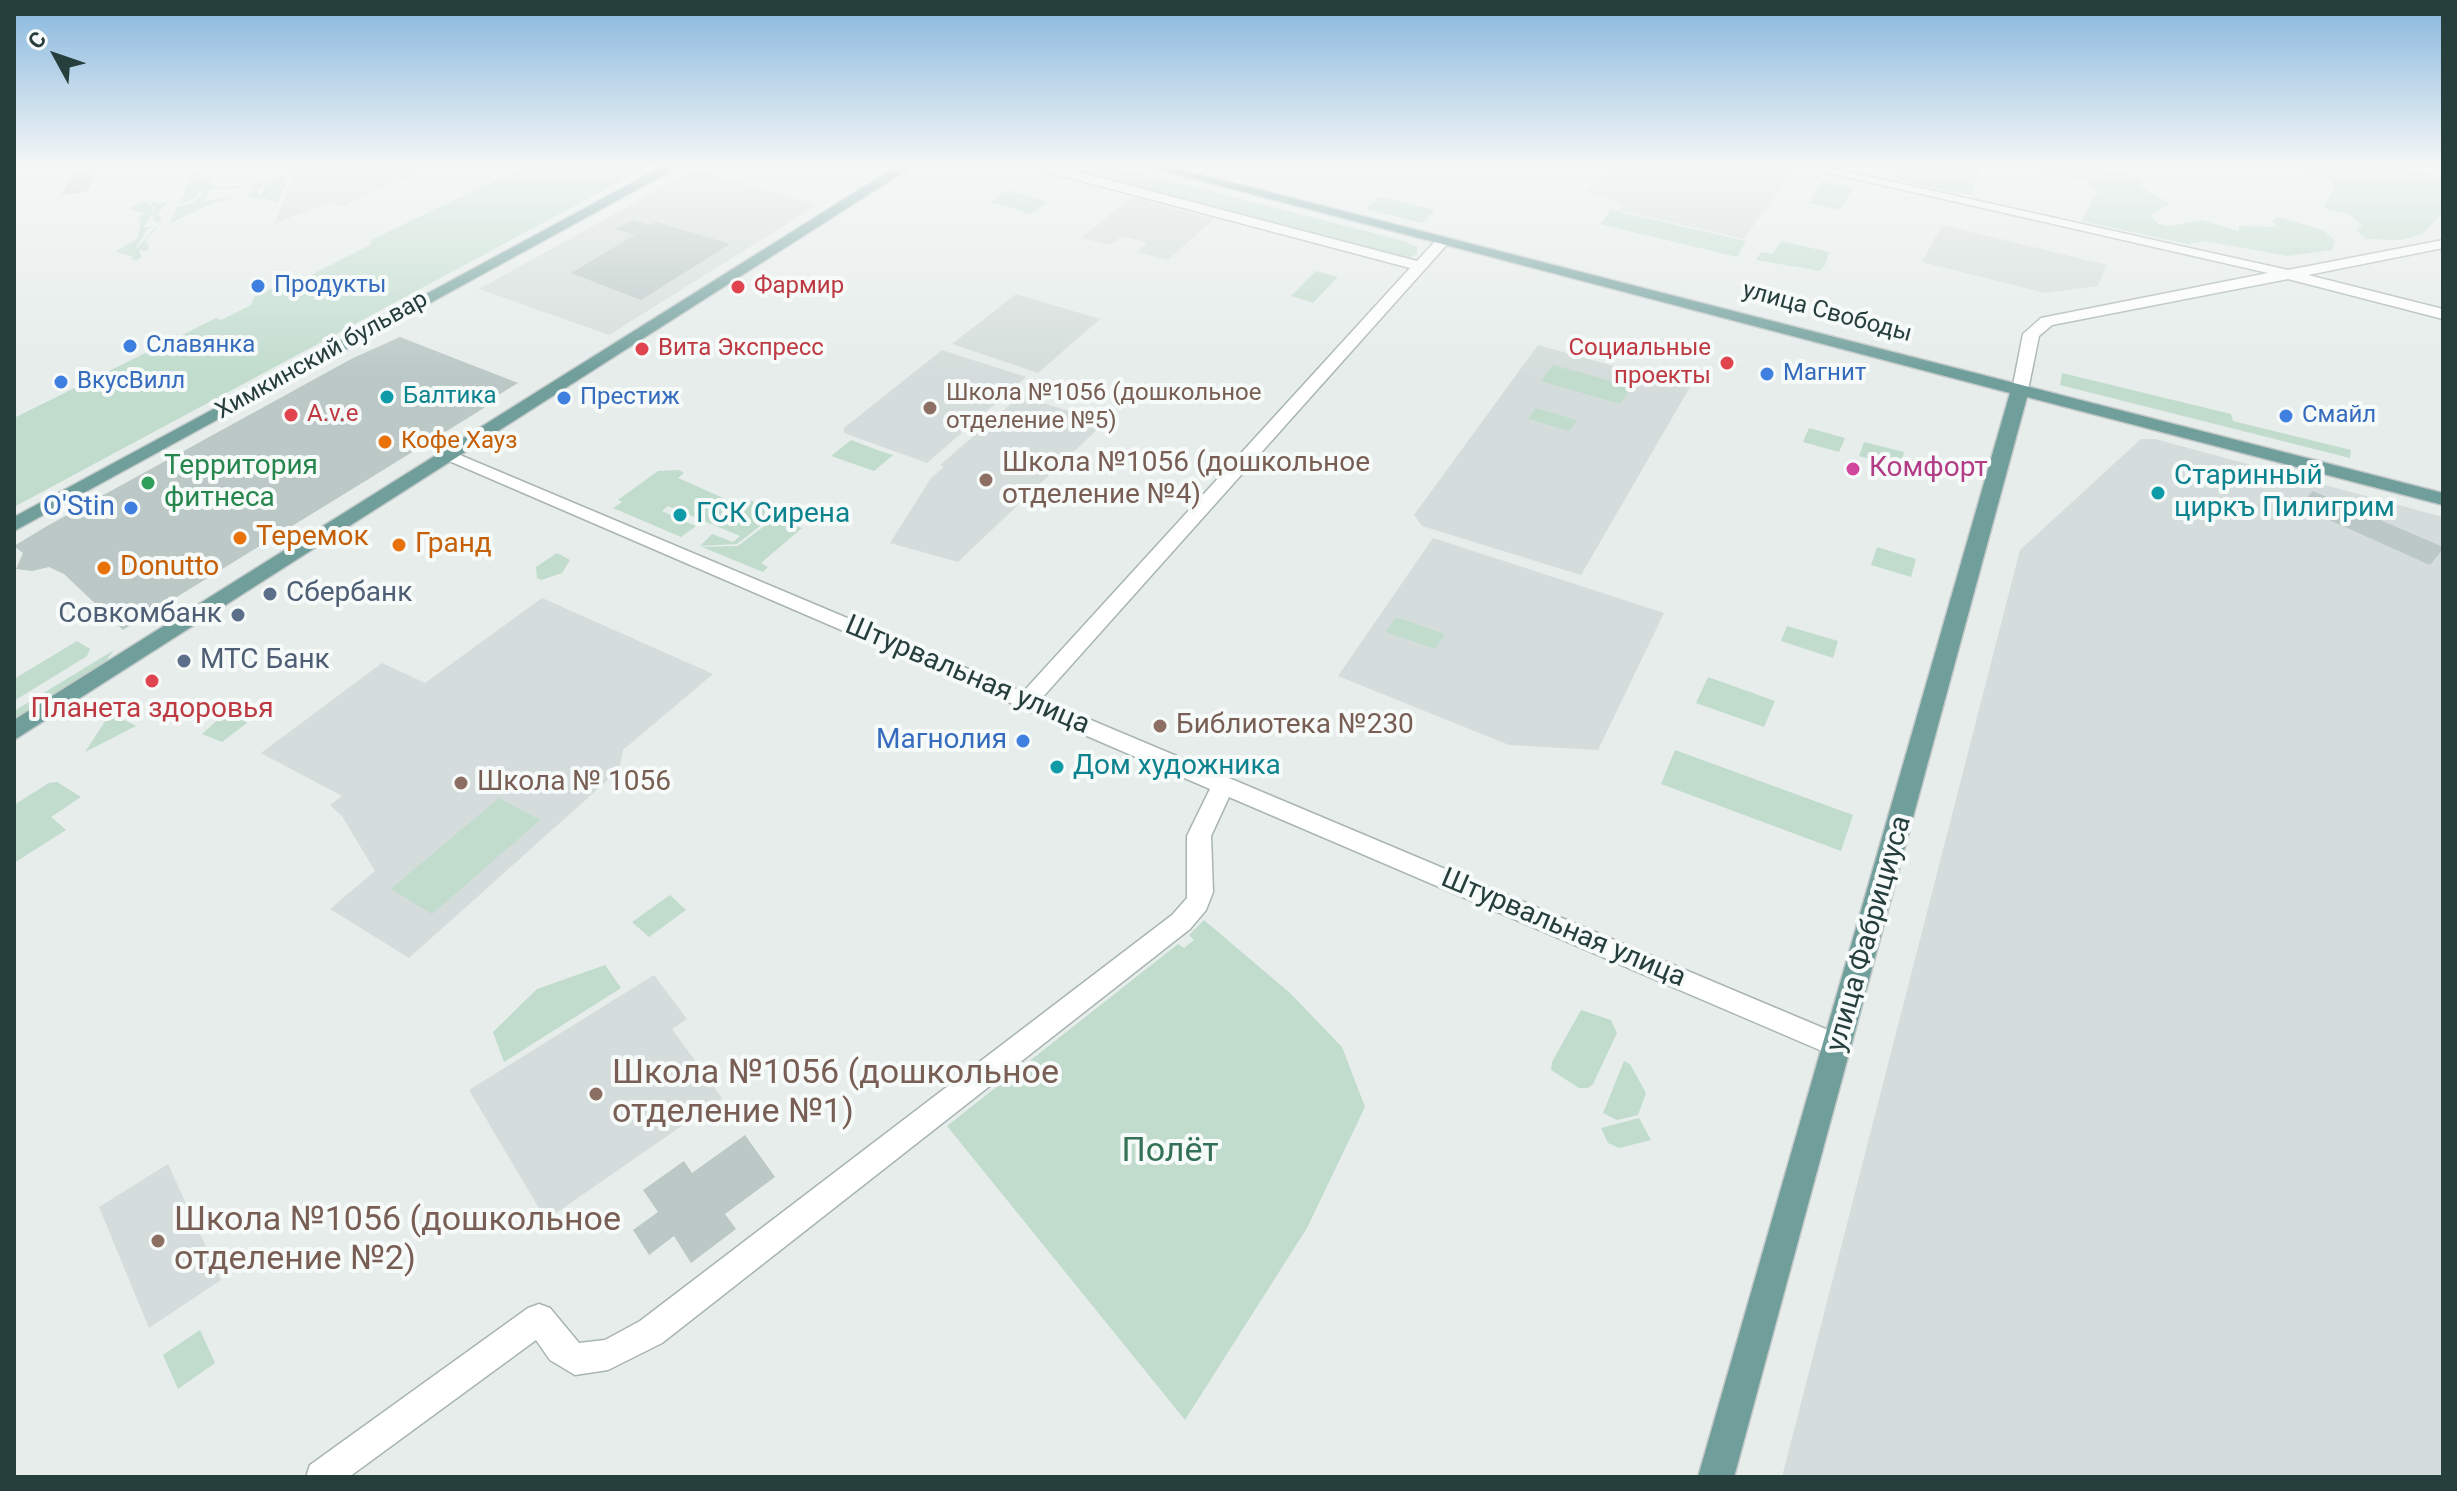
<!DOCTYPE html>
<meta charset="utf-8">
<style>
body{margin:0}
#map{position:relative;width:2457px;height:1491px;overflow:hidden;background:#e6edeb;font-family:Roboto,sans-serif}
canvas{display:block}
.frame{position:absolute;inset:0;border:16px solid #263e3c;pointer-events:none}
.north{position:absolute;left:16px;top:16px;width:80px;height:80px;-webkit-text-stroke:6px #f6faf9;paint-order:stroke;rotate:310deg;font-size:22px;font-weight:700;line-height:32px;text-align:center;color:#263e3c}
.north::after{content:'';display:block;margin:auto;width:28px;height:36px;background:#263e3c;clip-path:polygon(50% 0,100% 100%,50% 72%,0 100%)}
</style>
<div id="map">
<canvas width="2457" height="1491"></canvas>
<div class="frame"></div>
<div class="north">С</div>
</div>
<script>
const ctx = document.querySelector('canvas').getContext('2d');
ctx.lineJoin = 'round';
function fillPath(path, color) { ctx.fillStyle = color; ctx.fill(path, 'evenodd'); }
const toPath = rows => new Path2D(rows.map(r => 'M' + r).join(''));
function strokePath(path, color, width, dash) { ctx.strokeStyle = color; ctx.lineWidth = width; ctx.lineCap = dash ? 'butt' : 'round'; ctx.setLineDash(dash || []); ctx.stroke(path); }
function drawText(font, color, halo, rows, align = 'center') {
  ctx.font = font + ' Roboto,sans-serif'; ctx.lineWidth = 8; ctx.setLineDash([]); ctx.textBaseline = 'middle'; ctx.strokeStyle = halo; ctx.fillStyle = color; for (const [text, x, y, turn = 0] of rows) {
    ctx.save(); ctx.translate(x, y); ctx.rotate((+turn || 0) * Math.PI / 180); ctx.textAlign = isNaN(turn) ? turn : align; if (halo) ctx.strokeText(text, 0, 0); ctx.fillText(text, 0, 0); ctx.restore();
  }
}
const built = toPath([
 [296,166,411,166,422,169,413,177,400,179,342,207,329,202,274,224],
 [1612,166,1781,166,1794,168,1744,239,1619,210,1623,204,1587,191],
 [695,169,817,205,609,335,479,289],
 [1131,197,1214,219,1168,260,1137,252,1147,243,1122,236,1110,245,1081,238],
 [1942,225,2107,265,2098,286,2045,293,1922,262],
 [1016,294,1100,319,1038,373,952,344],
 [1538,345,1690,387,1581,575,1422,526,1414,515],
 [942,350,1026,377,927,463,844,433,844,428],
 [1020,396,1105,422,958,562,890,543,931,478,944,467,940,465],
 [2141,439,2155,439,2443,517,2443,1477,1782,1477,2020,550],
 [1433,538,1664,613,1598,750,1509,745,1338,676],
 [542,598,713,674,623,750,619,770,409,958,330,909,375,871,342,816,330,805,342,796,261,753,382,663,425,683],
 [654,975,687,1019,672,1029,722,1098,546,1220,469,1090],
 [168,1164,221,1280,149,1328,99,1207]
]);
const green = toPath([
 [526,166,649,166,14,507,14,418,216,318,221,320,251,305,254,297,293,278,305,278,370,245,371,240],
 [1066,166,1113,166,1404,241,1417,247,1417,254,1406,259,1078,172,1080,169],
 [1899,166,1982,166,1971,195,1910,184,1896,178],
 [2007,166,2096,166,2143,178,2142,187,2170,204,2151,215,2158,224,2169,226,2202,220,2239,231,2239,226,2277,227,2272,221,2278,217,2323,230,2335,241,2332,250,2288,256,2205,241,2188,244,2081,221,2097,193,2086,181],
 [2289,166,2402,166,2443,178,2443,212,2423,234,2401,240,2366,239,2356,230,2362,225,2347,213,2323,208,2335,187,2327,178],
 [193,168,200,175,213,178,206,182,222,187,240,185,238,188,210,189,205,201,236,196,221,203,216,201,169,224,177,207,193,203,202,195,195,187,190,189,198,192,198,196,180,205],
 [292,169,277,203,260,196,267,182,257,190,260,200,245,195,253,192,252,185,267,181,269,183],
 [1822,181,1853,188,1840,210,1809,203],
 [1007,190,1048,202,1031,214,990,202],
 [1379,196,1435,210,1422,223,1366,209],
 [148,200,158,204,170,200,157,214,162,218,159,223,154,221,152,214,144,227,153,227,147,229,135,250,155,228,158,228,145,240,149,245,147,251,139,250,142,257,136,261,131,259,135,251,131,256,115,252,138,238,141,220,138,218,144,214,128,208,144,201,152,206,153,213,156,209],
 [1611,210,1746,241,1737,257,1600,224],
 [1781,241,1829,252,1825,265,1820,271,1756,260,1761,252,1772,254],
 [1316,271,1338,277,1313,303,1291,296],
 [1553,365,1631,387,1620,404,1541,381],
 [2062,373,2231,414,2233,421,2351,450,2350,458,2060,385],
 [1536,408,1577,420,1569,431,1528,419],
 [1809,428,1845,438,1839,452,1803,442],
 [851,440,880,451,893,455,874,471,831,456],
 [1864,442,1904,452,1900,466,1859,456],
 [679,470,684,473,678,478,737,504,745,498,778,512,737,544,700,546,712,534,733,542,740,536,668,506,662,511,696,526,681,537,613,508,622,502,618,500,658,471],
 [775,518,802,528,761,563,768,567,763,572,702,547,738,546],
 [1877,547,1916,559,1911,577,1871,565],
 [557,553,570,560,562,573,541,580,537,578,536,567],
 [1396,617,1445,634,1435,649,1386,632],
 [1787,626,1838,641,1833,658,1781,641],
 [77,641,90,649,87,656,14,701,14,679],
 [114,650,98,671,14,720,14,711],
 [1708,677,1775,701,1764,727,1696,703],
 [230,709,247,723,222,742,202,734],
 [113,714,136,726,85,752,108,717],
 [1675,750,1853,815,1841,851,1661,784],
 [57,782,81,797,51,817,66,830,14,863,14,805,49,783],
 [499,798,540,820,432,914,391,889],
 [670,895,686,910,649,937,632,922],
 [1204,920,1290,993,1342,1047,1365,1107,1307,1228,1185,1420,947,1126,1178,944,1184,948,1194,940,1189,935],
 [605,965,621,988,504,1062,493,1032,537,989],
 [1581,1010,1611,1020,1617,1033,1593,1084,1588,1088,1579,1088,1551,1070,1552,1062],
 [1624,1061,1630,1064,1646,1093,1638,1115,1617,1120,1603,1113],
 [1639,1118,1651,1140,1619,1148,1608,1143,1601,1128],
 [200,1330,215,1363,178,1389,163,1355]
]);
const building = toPath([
 [76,166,99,166,87,192,61,195],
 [633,220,650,225,656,222,730,244,641,300,571,273,635,235,616,229],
 [400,337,518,383,485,403,484,408,123,630,64,574,49,567,32,571,16,569,23,553,14,546,47,526,353,358],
 [2313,491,2443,547,2443,549,2430,565,2298,506],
 [745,1135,775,1177,725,1214,736,1229,691,1263,674,1236,649,1255,633,1230,658,1212,643,1190,684,1161,692,1173]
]);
const minor = toPath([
 [1035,166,1055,166,1417,261,1439,237,1451,240,1041,699,1847,1038,1851,1046,1847,1054,1838,1058,1829,1054,1229,797,1211,836,1213,892,1206,910,1190,929,662,1343,608,1370,575,1375,550,1360,536,1340,349,1477,306,1477,310,1465,528,1308,539,1304,550,1308,579,1343,605,1340,640,1321,1172,915,1187,898,1187,836,1210,789,440,457,449,452,455,453,1023,692,1410,268,1036,169,1035,166],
 [1196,166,1211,166,1195,178,1185,178,1185,172,1196,166],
 [1799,166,1822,166,2288,270,2443,240,2443,248,2308,275,2443,309,2443,319,2288,279,2052,325,2039,336,2028,390,2020,395,2012,390,2023,334,2041,318,2268,273,1799,166]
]);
const major = toPath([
 [663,166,680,166,14,531,14,517,663,166],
 [897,166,913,166,14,740,14,720,897,166],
 [1145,166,1167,166,2443,493,2443,505,2027,397,1734,1477,1698,1477,2010,393,1145,166]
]);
const markers = [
 [258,286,8,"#3f7fe0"],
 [738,287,8,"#e0444e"],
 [130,346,8,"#3f7fe0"],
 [642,349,8,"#e0444e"],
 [1727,363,8,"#e0444e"],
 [1767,374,8,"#3f7fe0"],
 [61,382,8,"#3f7fe0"],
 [387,397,8,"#0f9aa8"],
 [564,398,8,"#3f7fe0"],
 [930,408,8,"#8d6e63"],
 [291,415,8,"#e0444e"],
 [2286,416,8,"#3f7fe0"],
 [385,442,8,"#e8710a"],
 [1853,469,8,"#d1479c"],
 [986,480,8,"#8d6e63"],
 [148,483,8,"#2e9e5b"],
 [2158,493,8,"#0f9aa8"],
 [131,508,8,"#3f7fe0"],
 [680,515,8,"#0f9aa8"],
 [240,538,8,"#e8710a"],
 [399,545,8,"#e8710a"],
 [104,568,8,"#e8710a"],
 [270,594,8,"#5c6f8a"],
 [238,615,8,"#5c6f8a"],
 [184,661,8,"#5c6f8a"],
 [152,681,8,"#e0444e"],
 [1160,726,8,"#8d6e63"],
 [1023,741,8,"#3f7fe0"],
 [1057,767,8,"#0f9aa8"],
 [461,783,8,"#8d6e63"],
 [596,1094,8,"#8d6e63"],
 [158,1241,8,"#8d6e63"]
];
const farShopnames = [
 ["Продукты",274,286],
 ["Славянка",146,346],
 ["Магнит",1783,374],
 ["ВкусВилл",77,382],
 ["Престиж",580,398],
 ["Смайл",2302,416]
];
const farHealthnames = [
 ["Фармир",754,287],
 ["Вита Экспресс",658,349],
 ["Социальные",1711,349,"right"],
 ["проекты",1711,377,"right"],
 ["A.v.e",307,415]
];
const farStreetnames = [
 ["улица Свободы",1827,313,15],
 ["Химкинский бульвар",322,356,-29]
];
const farEducationnames = [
 ["Школа №1056 (дошкольное",946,394],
 ["отделение №5)",946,422]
];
const farCulturenames = [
 ["Балтика",403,397]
];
const farFoodnames = [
 ["Кофе Хауз",401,442]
];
const educationNames = [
 ["Школа №1056 (дошкольное",1002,464],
 ["отделение №4)",1002,496],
 ["Библиотека №230",1176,726],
 ["Школа № 1056",477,783]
];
const leisureNames = [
 ["Территория",164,467],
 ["фитнеса",164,499]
];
const hotelNames = [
 ["Комфорт",1869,469]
];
const cultureNames = [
 ["Старинный",2174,477],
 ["циркъ Пилигрим",2174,509],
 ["ГСК Сирена",696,515],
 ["Дом художника",1073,767]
];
const shopNames = [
 ["O'Stin",115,508],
 ["Магнолия",1007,741]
];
const foodNames = [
 ["Теремок",256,538],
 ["Гранд",415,545],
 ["Donutto",120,568]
];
const serviceNames = [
 ["Сбербанк",286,594],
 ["Совкомбанк",222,615,"right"],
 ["МТС Банк",200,661]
];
const streetNames = [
 ["Штурвальная улица",967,676,23],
 ["Штурвальная улица",1563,929,23],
 ["улица Фабрициуса",1870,934,-74]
];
const healthNames = [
 ["Планета здоровья",152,710]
];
const nearEducationnames = [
 ["Школа №1056 (дошкольное",612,1074],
 ["отделение №1)",612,1113],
 ["Школа №1056 (дошкольное",174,1221],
 ["отделение №2)",174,1260]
];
const nearParknames = [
 ["Полёт",1170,1152]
];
fillPath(built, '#d4dddb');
fillPath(green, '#c1dccd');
fillPath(building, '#bbc8c5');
strokePath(minor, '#a9b5b3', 3);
strokePath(major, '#c2c9c8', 3);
fillPath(minor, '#fff');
fillPath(major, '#6f9e9b');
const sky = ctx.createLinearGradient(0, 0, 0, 374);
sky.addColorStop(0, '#86b6dd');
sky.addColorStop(0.44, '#f4f7f6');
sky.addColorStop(1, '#f4f7f600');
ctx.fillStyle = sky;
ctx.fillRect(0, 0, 2457, 374);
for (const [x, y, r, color] of markers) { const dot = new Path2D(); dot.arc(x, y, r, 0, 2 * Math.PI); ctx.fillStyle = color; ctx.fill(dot); strokePath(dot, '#f6faf9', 3); }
drawText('24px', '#366cbe', '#f6faf9', farShopnames, 'left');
drawText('24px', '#be3a42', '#f6faf9', farHealthnames, 'left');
drawText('24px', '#263e3c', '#f6faf9', farStreetnames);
drawText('24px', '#785e54', '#f6faf9', farEducationnames, 'left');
drawText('24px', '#0d838f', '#f6faf9', farCulturenames, 'left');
drawText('24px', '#c56008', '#f6faf9', farFoodnames, 'left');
drawText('28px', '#785e54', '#f6faf9', educationNames, 'left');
drawText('28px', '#27864d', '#f6faf9', leisureNames, 'left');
drawText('28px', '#b23c85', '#f6faf9', hotelNames, 'left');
drawText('28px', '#0d838f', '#f6faf9', cultureNames, 'left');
drawText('28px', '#366cbe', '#f6faf9', shopNames, 'right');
drawText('28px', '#c56008', '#f6faf9', foodNames, 'left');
drawText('28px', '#4e5e75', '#f6faf9', serviceNames, 'left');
drawText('28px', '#263e3c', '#f6faf9', streetNames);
drawText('28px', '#be3a42', '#f6faf9', healthNames);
drawText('34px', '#785e54', '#f6faf9', nearEducationnames, 'left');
drawText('34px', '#347156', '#f6faf9', nearParknames);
</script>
